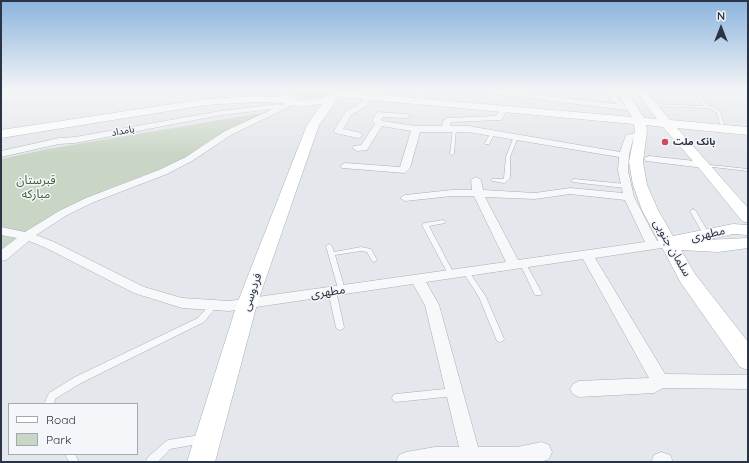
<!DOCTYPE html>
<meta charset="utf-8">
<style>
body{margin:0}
#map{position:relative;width:749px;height:463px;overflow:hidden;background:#e4e7ec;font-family:Quicksand,sans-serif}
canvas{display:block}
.frame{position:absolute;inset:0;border:2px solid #2b3445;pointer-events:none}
.legend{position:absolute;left:8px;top:403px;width:130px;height:52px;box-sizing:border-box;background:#f4f6f9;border:1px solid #a4a8b1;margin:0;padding:5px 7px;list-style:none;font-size:12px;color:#2b3445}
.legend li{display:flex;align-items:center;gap:8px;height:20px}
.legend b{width:20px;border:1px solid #a4a8b1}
.north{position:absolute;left:701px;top:8px;width:40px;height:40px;-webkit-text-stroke:3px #f4f6f9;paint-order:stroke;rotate:0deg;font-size:11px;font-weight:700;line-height:16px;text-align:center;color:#2b3445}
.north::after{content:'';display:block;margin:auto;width:14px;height:18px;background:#2b3445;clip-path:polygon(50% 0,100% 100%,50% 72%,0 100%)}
</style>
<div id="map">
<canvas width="749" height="463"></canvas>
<div class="frame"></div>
<ul class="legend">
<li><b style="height:5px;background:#fff"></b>Road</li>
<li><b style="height:11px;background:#c9d6c5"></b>Park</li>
</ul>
<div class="north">N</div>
</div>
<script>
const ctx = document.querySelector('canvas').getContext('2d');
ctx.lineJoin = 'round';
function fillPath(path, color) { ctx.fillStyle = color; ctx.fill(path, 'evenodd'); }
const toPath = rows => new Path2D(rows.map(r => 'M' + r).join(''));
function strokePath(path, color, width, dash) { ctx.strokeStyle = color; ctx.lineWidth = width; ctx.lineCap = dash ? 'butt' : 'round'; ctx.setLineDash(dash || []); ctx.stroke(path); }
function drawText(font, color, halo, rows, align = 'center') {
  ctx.font = font + ' Quicksand,"Noto Sans Arabic",sans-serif'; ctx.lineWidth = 3; ctx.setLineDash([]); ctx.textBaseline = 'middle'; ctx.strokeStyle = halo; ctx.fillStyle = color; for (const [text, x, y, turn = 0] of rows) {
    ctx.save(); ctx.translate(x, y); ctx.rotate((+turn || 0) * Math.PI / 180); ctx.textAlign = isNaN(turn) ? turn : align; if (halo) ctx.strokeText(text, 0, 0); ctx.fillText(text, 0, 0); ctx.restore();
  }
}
const green = toPath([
 [300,90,327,90,329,92,321,97,305,98,296,94],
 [268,112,210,140,183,159,156,171,110,188,34,227,1,250,1,159,48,149]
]);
const lane = toPath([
 [741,90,748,90,748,91,743,91,741,90],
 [699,94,701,94,701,98,705,103,720,111,724,124,723,125,720,124,717,113,709,108,652,106,650,105,652,104,704,106,697,98,699,94],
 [453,128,456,129,454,154,452,155,450,154,453,128],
 [491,132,495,133,489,144,485,144,485,143,491,132],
 [514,136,518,137,510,157,510,178,506,182,504,183,492,181,492,179,503,179,504,178,506,157,514,136],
 [702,164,748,169,748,171,704,166,702,166,702,164],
 [574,179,625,184,628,186,625,188,572,182,572,180,574,179],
 [693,209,696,211,709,234,708,235,706,236,703,234,690,211,693,209],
 [443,220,446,222,445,223,429,226,454,274,453,276,449,276,448,274,422,225,425,223,443,220],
 [329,244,332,246,334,252,361,247,371,249,377,260,374,262,372,261,367,252,361,251,335,255,345,290,343,292,339,292,326,246,329,244],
 [521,262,525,262,526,264,542,293,541,295,535,295,520,264,521,262],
 [464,270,468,270,486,297,504,339,503,341,500,342,497,341,479,297,463,272,464,270],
 [330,289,334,289,336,291,344,327,343,329,340,330,337,329,336,327,328,291,330,289],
 [214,302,217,303,218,305,204,322,81,383,55,399,54,404,44,404,49,393,75,377,198,318,211,303,214,302],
 [454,388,457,389,458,392,457,395,454,396,396,402,393,401,392,398,393,395,396,394,454,388],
 [200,435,203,437,205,440,203,443,170,449,158,462,146,462,147,458,165,442,168,440,200,435],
 [65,454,75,454,79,462,69,462,65,454]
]);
const street = toPath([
 [380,90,389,90,376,99,370,98,368,105,351,115,343,129,361,133,362,135,361,137,358,138,335,133,334,131,345,112,362,102,364,95,370,96,380,90],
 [420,90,427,90,420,102,414,102,413,100,420,90],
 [445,90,494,90,616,104,603,90,611,90,625,106,637,107,638,109,634,111,494,94,449,92,445,90],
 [571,90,587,90,588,91,584,93,573,91,571,90],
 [292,100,296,102,295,104,231,135,192,161,167,174,94,202,67,215,36,235,54,242,144,287,182,298,229,301,506,262,474,196,452,196,405,201,400,198,405,195,452,190,472,190,471,180,476,177,481,180,483,190,535,193,570,188,623,193,618,171,619,157,468,132,420,132,410,168,405,173,342,168,340,166,345,163,400,167,411,131,382,126,367,150,357,151,352,148,354,146,361,145,375,124,372,121,377,112,407,114,411,116,407,118,383,117,381,120,382,121,416,126,442,126,443,121,447,118,496,116,501,107,504,107,508,109,501,120,451,122,450,126,468,126,620,152,626,135,640,132,644,135,643,137,633,139,629,155,628,171,634,197,657,241,668,239,672,240,674,243,672,246,668,247,595,258,665,374,748,375,748,389,663,388,654,393,579,397,573,394,570,389,573,384,579,381,649,378,583,259,426,282,439,305,478,447,517,447,542,442,549,445,552,452,549,459,541,462,396,462,399,455,406,452,435,447,459,447,425,305,413,284,229,311,182,308,134,293,46,248,29,241,6,260,1,261,1,250,17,238,1,235,1,227,25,232,59,211,86,198,159,170,186,157,225,131,273,109,221,115,75,143,59,144,1,157,1,151,59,138,75,137,221,111,278,104,281,105,292,100],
 [570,194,625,200,645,242,518,260,485,197,535,199,570,194],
 [649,156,704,162,709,165,704,168,646,161,644,159,646,157,649,156],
 [661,452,670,455,673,462,651,462,654,455,661,452]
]);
const secondary = toPath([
 [282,90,289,90,290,92,289,96,301,101,323,98,336,91,632,117,616,90,626,90,644,118,657,119,635,90,645,90,670,120,748,127,748,135,677,128,748,208,748,223,742,221,699,168,663,127,646,125,647,131,643,162,647,185,658,210,673,236,733,224,748,225,748,235,733,234,706,240,748,238,748,248,718,252,681,250,695,274,748,342,748,370,740,367,681,283,642,210,633,185,629,162,635,131,634,124,339,97,319,125,257,304,215,462,187,462,237,304,307,125,322,104,301,107,287,103,255,102,206,105,1,138,1,130,206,99,255,96,279,97,282,90]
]);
const markers = [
 [665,142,4,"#d1495b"]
];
const farStreetnames = [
 ["بامداد",123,131,-10]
];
const farPoinames = [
 ["بانک ملت",673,142]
];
const parkNames = [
 ["قبرستان",36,180],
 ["مبارکه",36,194]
];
const streetNames = [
 ["مطهری",708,234,-12],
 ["سلمان جنوبی",672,248,60],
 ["فردوسی",252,292,-71],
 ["مطهری",328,292,-8]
];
fillPath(green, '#c9d6c5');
strokePath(lane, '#a9aeb7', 1);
strokePath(street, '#a9aeb7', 1);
strokePath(secondary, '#a9aeb7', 1);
fillPath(lane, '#f7f8fa');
fillPath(street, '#f7f8fa');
fillPath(secondary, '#fff');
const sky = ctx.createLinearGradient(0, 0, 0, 155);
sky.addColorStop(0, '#8bb4dd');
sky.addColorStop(0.58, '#f3f4f6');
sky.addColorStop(1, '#f3f4f600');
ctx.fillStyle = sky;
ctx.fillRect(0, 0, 749, 155);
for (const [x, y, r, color] of markers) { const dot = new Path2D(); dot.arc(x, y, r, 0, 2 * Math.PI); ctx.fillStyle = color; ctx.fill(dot); strokePath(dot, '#f4f6f9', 1.5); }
drawText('10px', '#2b3445', '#f4f6f9', farStreetnames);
drawText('bold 10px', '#2b3445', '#f4f6f9', farPoinames, 'left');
drawText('12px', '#3f6138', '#f4f6f9', parkNames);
drawText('12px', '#2b3445', '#f4f6f9', streetNames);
</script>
